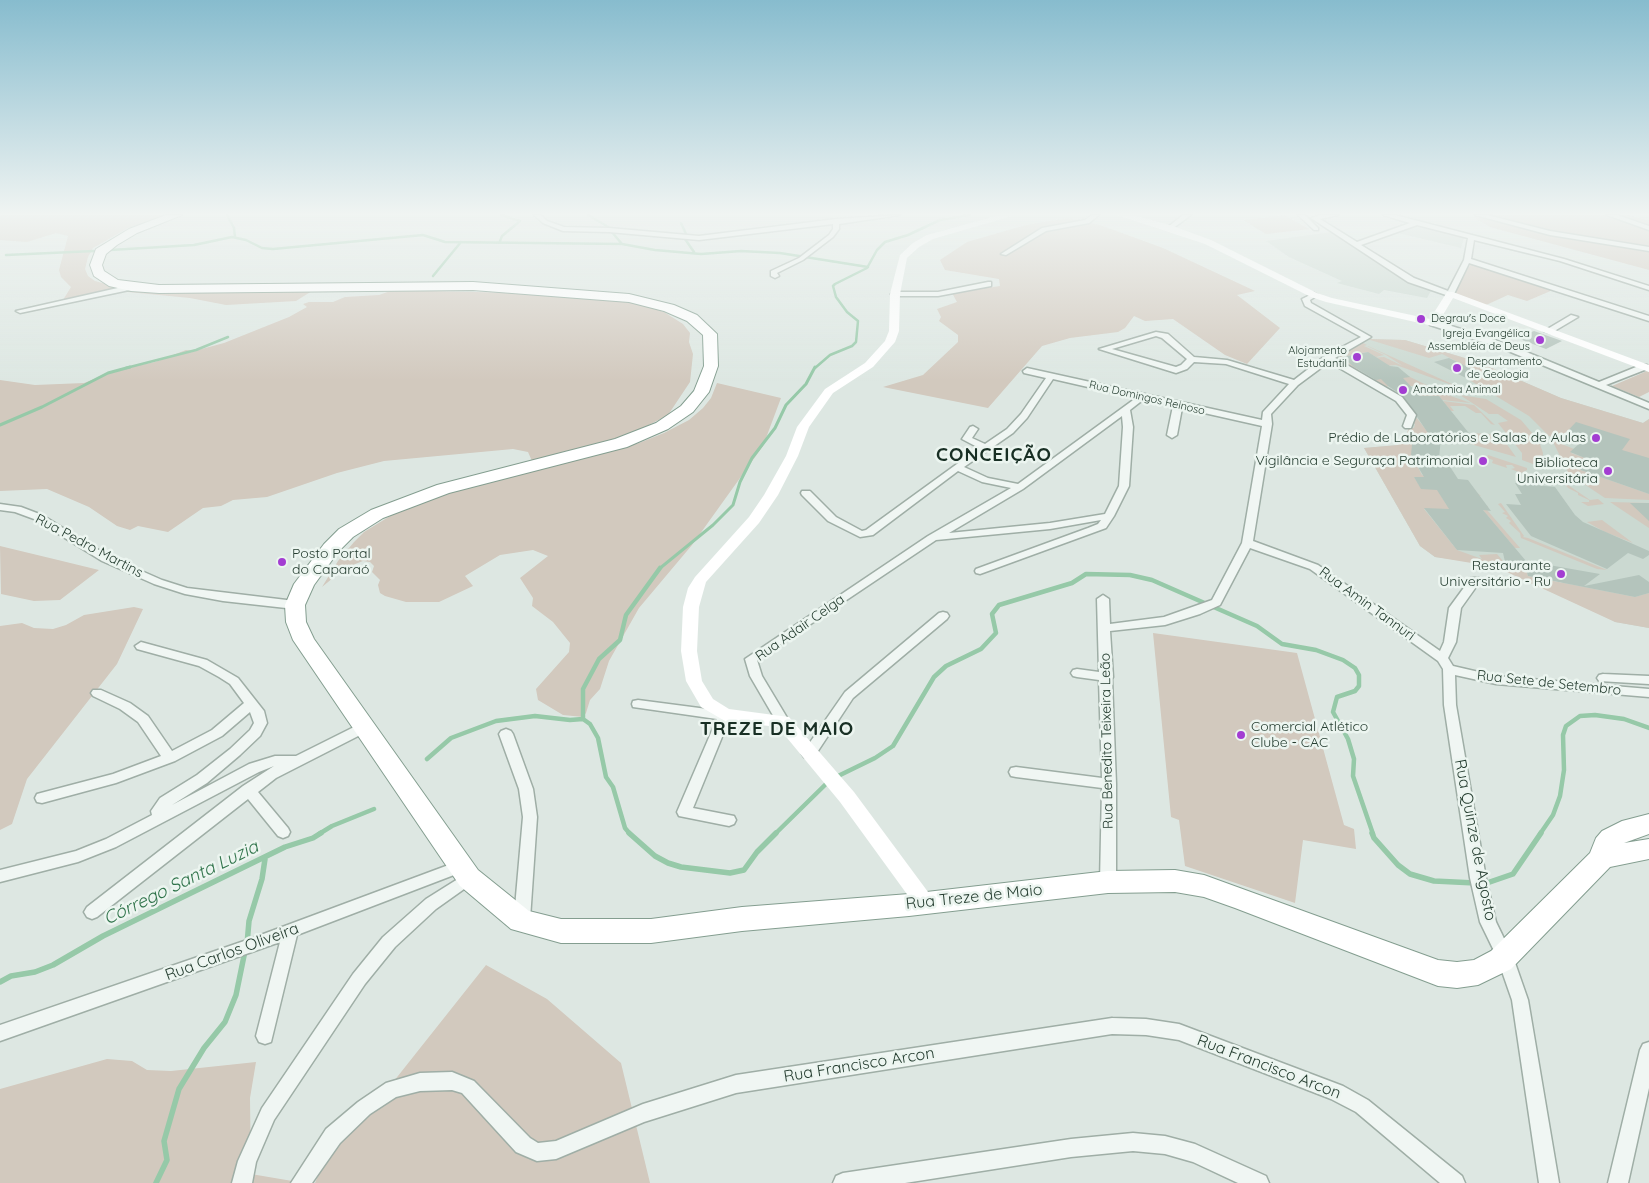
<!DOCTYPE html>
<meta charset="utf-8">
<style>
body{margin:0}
canvas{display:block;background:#dde7e2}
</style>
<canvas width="1649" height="1183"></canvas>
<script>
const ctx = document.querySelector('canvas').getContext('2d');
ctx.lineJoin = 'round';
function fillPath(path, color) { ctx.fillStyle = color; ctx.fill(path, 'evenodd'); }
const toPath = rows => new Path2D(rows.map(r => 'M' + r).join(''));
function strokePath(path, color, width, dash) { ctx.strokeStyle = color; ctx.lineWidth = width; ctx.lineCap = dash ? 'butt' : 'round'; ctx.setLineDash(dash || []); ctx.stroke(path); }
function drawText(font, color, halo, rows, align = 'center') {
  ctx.font = font + ' Quicksand,sans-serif'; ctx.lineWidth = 5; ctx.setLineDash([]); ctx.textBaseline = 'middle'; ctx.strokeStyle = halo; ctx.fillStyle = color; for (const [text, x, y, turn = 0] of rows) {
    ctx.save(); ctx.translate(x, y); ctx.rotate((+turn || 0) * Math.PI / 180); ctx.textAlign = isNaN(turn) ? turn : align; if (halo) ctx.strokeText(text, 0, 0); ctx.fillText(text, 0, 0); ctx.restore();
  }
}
const built = toPath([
 [1417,226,1464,238,1461,248,1398,233],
 [1332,232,1411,281,1432,289,1427,298,1384,290,1379,294,1337,283,1342,281,1289,257,1266,241],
 [1370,339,1405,340,1478,362,1561,398,1643,423,1649,419,1649,628,1615,622,1561,582,1528,576,1489,564,1435,557,1420,546,1364,448,1398,445,1405,439,1415,416,1398,397,1333,357,1359,341]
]);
const green = toPath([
 [0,215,171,215,128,228,93,248,88,257,85,269,88,276,95,281,117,287,312,291,296,301,226,305,190,298,117,291,63,300,71,287,61,277,59,270,68,236,56,233,27,242,0,240],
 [1285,215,1309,229,1266,234,1243,220],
 [1476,215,1628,215,1649,220,1649,270,1490,227,1476,219],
 [1068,218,1100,225,1163,248,1255,291,1237,295,1280,328,1247,364,1225,355,1173,319,1145,321,1134,316,1125,328,1118,332,1070,338,1042,346,988,408,883,387,923,375,958,342,958,335,939,321,941,317,937,309,957,302,952,293,1000,286,999,279,945,270,940,260,967,242,1026,225],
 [1470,265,1474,265,1553,290,1527,301,1508,295,1486,305,1452,294],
 [393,290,516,293,627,301,642,305,664,312,683,324,690,333,689,342,693,354,690,382,668,415,647,426,609,441,532,461,528,452,513,449,384,461,337,473,267,497,233,500,221,506,203,508,168,532,138,526,130,530,117,526,89,507,47,489,0,491,0,380,35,385,84,383,120,369,155,362,186,350,194,351,224,343,289,317,307,307,303,304,309,302,333,302,345,297,379,295],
 [1367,339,1405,340,1478,362,1561,398,1643,423,1649,419,1649,458,1635,461,1549,436,1529,416,1466,378,1480,373,1442,354,1429,358],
 [1359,341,1367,345,1364,346,1384,355,1376,357,1367,352,1337,358,1344,363,1359,364,1370,362,1369,360,1372,359,1371,358,1384,357,1403,366,1386,355,1367,346,1368,346,1463,389,1396,365,1356,368,1370,380,1408,376,1437,390,1421,390,1415,386,1387,386,1394,394,1436,391,1471,403,1442,400,1439,396,1400,395,1409,408,1398,397,1370,380,1333,357],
 [1647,371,1649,372,1649,392,1639,397,1612,386],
 [717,383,781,398,763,446,692,545,639,608,609,661,600,689,590,700,586,713,583,717,563,715,538,700,536,689,569,652,570,643,553,622,532,606,533,598,520,578,548,556,533,550,500,555,465,576,473,586,439,602,406,602,385,596,380,593,378,585,380,580,372,572,374,566,370,562,363,561,345,568,322,587,338,561,354,542,364,532,400,510,442,493,485,480,552,466,639,443,664,433,689,420,703,408,711,398],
 [1460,395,1486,399,1521,420,1539,441,1543,453,1542,460,1533,464,1522,460,1522,453,1498,423,1508,421,1498,414,1489,414],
 [1443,401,1474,405,1495,425,1491,424,1481,413,1476,413,1465,406,1450,406,1454,411,1451,411],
 [1415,416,1431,436,1429,438,1413,435,1412,446,1421,460,1414,460,1422,475,1427,477,1414,477,1421,488,1476,492,1481,496,1440,494,1446,504,1488,506,1487,510,1520,548,1515,548,1483,510,1424,509,1457,550,1482,559,1479,555,1497,554,1503,561,1516,561,1506,565,1526,569,1528,576,1635,597,1649,593,1649,628,1615,622,1496,567,1435,557,1420,546,1364,448,1398,445,1405,439,1409,427,1414,428,1415,424,1411,423],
 [1472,433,1500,435,1516,457,1453,439,1476,439],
 [1552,440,1574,449,1571,453,1585,458,1575,468,1649,494,1649,500,1605,498,1569,474],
 [1488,455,1527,468,1527,470,1521,473,1511,469,1515,468,1512,465,1506,465,1507,468,1492,463,1493,460,1487,458],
 [1555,476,1566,477,1565,483,1590,500,1598,499,1604,504,1588,506,1581,502,1589,502,1589,500,1578,495,1578,493,1568,488,1564,483,1551,480,1550,477],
 [1610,502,1649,503,1649,528],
 [1501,503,1524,536,1523,537,1528,538,1607,570,1597,569,1521,538,1520,533,1509,523,1511,521,1506,518,1508,516,1502,513,1505,512,1498,504],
 [1602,520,1633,543,1605,532,1587,522],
 [0,546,58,560,99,570,60,600,34,601,1,594],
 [134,607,143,609,117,664,27,779,12,824,0,830,0,626,22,623,34,628,53,629,66,625,84,615],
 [1153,633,1297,653,1344,825,1354,829,1356,849,1303,840,1295,903,1185,866,1179,820,1171,817],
 [486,965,547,999,621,1063,650,1183,315,1183,330,1147,390,1086],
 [107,1059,132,1061,147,1070,171,1071,256,1062,250,1098,251,1174,304,1183,0,1183,0,1089]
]);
const streamFar3 = toPath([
 [227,215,234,228,235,237],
 [588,215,610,228],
 [681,223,686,234],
 [611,231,622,244],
 [685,239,694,252],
 [500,241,502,236,520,221,501,215],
 [110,250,194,245,232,237,246,240,262,248,273,249,423,235,445,242,622,244,655,250,701,254,741,251,780,253,868,267],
 [6,255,94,251],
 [433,276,461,242],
 [126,368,196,350,228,337],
 [815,368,830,355,852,346,856,342,858,321,847,312,836,297,833,286,835,284,867,268,877,250,885,242,908,235,940,220,970,215]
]);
const streamFar2 = toPath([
 [0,425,42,407,108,373,130,367],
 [659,569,713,525,733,505,740,482,752,458,775,428,786,405,806,384,815,367]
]);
const streamFar1 = toPath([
 [583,719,590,724,598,738,606,777,613,787,625,828,630,834],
 [583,719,583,689,599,659,620,640,626,615,660,568],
 [427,759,451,738,496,721,535,716,570,720,583,719],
 [836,777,875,758,893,746,934,677,946,666,981,649,996,633,992,614,999,605,1072,583,1086,574,1130,575,1152,580,1257,626,1282,644,1316,650,1343,660,1355,668,1359,675,1359,686,1355,691,1337,697,1333,712,1348,739,1354,759,1353,776,1373,834],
 [319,834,332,826,374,809],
 [775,834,828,782],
 [1540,834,1553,815,1560,796,1564,770,1563,735,1566,726,1580,716,1595,715,1624,719,1649,728]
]);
const stream = toPath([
 [629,833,655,856,668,863,681,867,730,873,744,870,757,852,776,833],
 [1372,833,1374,838,1398,865,1410,874,1434,881,1475,883],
 [1484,884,1513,874,1541,833],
 [247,944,249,921,262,879,265,859],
 [0,982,11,976,35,972,53,965,103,936,285,847,313,838,321,833],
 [156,1183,167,1160,164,1141,179,1089,204,1048,225,1022,236,995,245,951]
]);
const building = toPath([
 [1534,331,1562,341,1546,349,1517,338],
 [1368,352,1390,366,1398,367,1410,377,1403,378,1420,396,1439,396,1472,437,1441,437,1439,459,1445,459,1458,479,1468,480,1491,511,1483,510,1526,561,1600,574,1584,586,1639,575,1649,582,1649,593,1635,597,1528,576,1526,569,1506,566,1503,553,1457,550,1424,508,1449,509,1437,490,1421,489,1414,477,1424,477,1411,455,1413,435,1432,439,1403,396,1388,386,1381,379,1376,380,1354,367,1342,357],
 [1449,358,1481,373,1466,378,1434,362],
 [1576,422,1630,439,1622,450,1649,458,1649,494,1575,468,1585,458,1570,452,1580,443,1562,437],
 [1515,483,1555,487,1575,515,1583,522,1649,551,1649,555,1643,559,1628,553,1607,569,1531,536,1506,504,1521,505,1515,494,1522,494],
 [1630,503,1649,503,1649,521]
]);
const street = toPath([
 [534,215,541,215,547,221,564,227,609,228,699,236,836,219,900,215,839,224,839,229,833,237,803,260,777,273,779,276,775,278,771,276,771,271,799,258,829,235,833,229,833,224,699,240,609,232,563,231,543,223,534,215],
 [1092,215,1099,215,1089,223,1046,231,1006,255,1001,254,1042,228,1085,220,1092,215],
 [1183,215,1191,215,1172,229,1168,229,1168,227,1183,215],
 [1298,215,1305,215,1318,228,1318,230,1314,230,1298,215],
 [1320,215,1338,215,1320,219,1357,242,1410,223,1383,215,1395,215,1564,259,1649,286,1649,290,1560,261,1474,240,1471,259,1649,316,1649,321,1469,263,1453,296,1446,298,1446,295,1408,282,1311,218,1320,215],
 [1417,225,1468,238,1464,260,1448,291,1414,278,1361,245,1417,225],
 [1475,215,1487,215,1550,231,1649,247,1649,251,1550,235,1475,215],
 [1607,215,1617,215,1649,226,1649,230,1607,215],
 [988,282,991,282,991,286,938,296,895,296,891,294,895,292,938,292,988,282],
 [131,285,134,285,134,289,20,313,16,311,131,285],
 [1314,293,1318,295,1310,300,1311,303,1371,337,1335,358,1402,397,1416,415,1411,428,1405,428,1403,426,1407,415,1396,401,1329,362,1298,385,1271,414,1272,424,1253,541,1318,565,1440,651,1444,642,1449,608,1471,578,1479,578,1481,580,1461,608,1456,642,1448,658,1453,666,1496,676,1649,689,1649,697,1496,684,1455,675,1456,705,1486,878,1496,922,1513,957,1528,1000,1559,1183,1539,1183,1512,1000,1497,957,1480,922,1470,878,1444,705,1443,669,1438,661,1310,569,1250,548,1220,605,1200,614,1165,625,1110,631,1113,677,1112,679,1116,784,1116,882,1113,886,1108,888,1103,886,1100,882,1102,788,1016,777,1011,776,1009,772,1011,768,1016,767,1102,778,1099,680,1077,677,1073,676,1071,673,1073,670,1077,669,1099,672,1097,599,1103,595,1109,599,1110,624,1164,617,1212,600,1242,543,1262,426,1182,408,1177,435,1172,438,1167,435,1173,406,1144,399,1130,410,1133,427,1129,486,1114,516,1106,528,980,574,976,573,975,571,976,569,1088,528,1098,524,1101,520,1050,529,936,540,757,660,762,676,789,721,788,724,778,724,750,676,745,659,928,536,1011,488,982,482,958,471,873,535,860,537,828,521,802,495,801,493,802,491,810,491,836,517,862,531,866,530,979,448,962,439,970,427,973,426,978,429,972,438,985,444,1007,429,1021,414,1046,378,1024,373,1023,371,1027,368,1262,420,1263,412,1289,384,1226,364,1194,362,1187,369,1176,373,1099,349,1156,332,1168,334,1194,357,1227,360,1294,380,1325,356,1361,337,1305,306,1302,299,1314,293],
 [1156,336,1162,338,1187,359,1181,365,1176,367,1112,349,1156,336],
 [1053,379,1136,398,1018,484,988,478,964,467,1013,433,1027,418,1053,379],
 [1122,416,1123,427,1119,486,1105,514,1050,523,949,533,1023,489,1122,416],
 [1571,315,1578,317,1551,333,1544,331,1571,315],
 [1430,321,1436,321,1507,344,1599,382,1641,365,1647,365,1647,369,1606,385,1649,403,1649,409,1501,348,1430,325,1430,321],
 [0,504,21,507,42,515,110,557,162,580,187,588,295,601,301,605,295,609,223,601,185,594,154,584,102,561,34,519,15,512,0,510,0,504],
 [943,612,947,613,949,616,947,619,853,698,814,757,809,759,804,757,802,754,804,751,845,692,939,613,943,612],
 [141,642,207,660,238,678,264,711,267,723,260,736,240,755,207,783,172,805,249,764,275,756,296,756,360,724,365,722,370,724,372,727,370,730,276,778,258,792,288,828,290,832,288,836,283,838,278,836,248,799,97,917,92,919,87,917,84,912,87,907,243,786,274,766,259,772,116,847,78,862,0,882,0,870,76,851,106,839,152,815,151,811,160,798,197,775,230,749,250,730,254,723,250,712,222,736,175,761,116,783,42,803,37,802,35,798,37,794,113,774,161,756,138,722,120,709,93,696,91,693,93,690,101,690,130,703,148,716,172,751,212,730,244,703,230,684,219,677,199,666,137,649,135,646,141,642],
 [1603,674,1649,676,1649,684,1599,681,1597,678,1599,675,1603,674],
 [638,700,730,712,731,715,693,808,734,816,736,820,734,824,729,826,679,816,677,812,717,719,633,707,632,704,633,701,638,700],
 [506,729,511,731,513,734,533,789,537,817,530,919,528,924,522,926,516,924,514,919,523,817,519,789,499,734,501,731,506,729],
 [462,860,467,862,469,866,467,870,297,935,271,1042,265,1044,259,1042,256,1036,280,942,0,1041,0,1025,250,939,462,860],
 [469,872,474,874,477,878,474,882,436,909,395,947,365,984,274,1120,256,1162,252,1183,232,1183,238,1161,262,1108,353,974,383,937,426,899,469,872],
 [1112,1018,1146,1019,1179,1024,1343,1086,1368,1100,1462,1176,1465,1183,1440,1183,1356,1112,1331,1099,1179,1040,1146,1035,1112,1034,736,1093,644,1122,556,1159,537,1161,516,1152,462,1093,452,1090,420,1091,396,1097,370,1114,340,1143,312,1183,291,1183,326,1129,358,1102,386,1083,420,1073,452,1072,474,1081,530,1138,538,1143,556,1141,643,1104,736,1075,1112,1018],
 [1649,1042,1649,1088,1628,1183,1608,1183,1640,1050,1643,1044,1649,1042],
 [1133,1133,1165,1136,1195,1144,1266,1176,1269,1183,1238,1183,1193,1162,1165,1154,1133,1151,1071,1157,905,1183,833,1183,836,1176,843,1173,1071,1139,1133,1133]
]);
const secondary = toPath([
 [1000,215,1015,215,933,239,919,247,907,258,900,294,899,331,895,342,873,367,833,393,809,427,798,456,778,495,759,523,706,582,699,607,697,651,702,681,713,699,729,709,789,717,854,792,931,896,934,902,931,908,924,911,917,908,840,802,778,727,725,721,701,707,686,681,681,651,683,607,688,588,695,577,749,517,764,495,786,456,797,427,825,389,865,363,885,341,889,331,890,294,900,255,913,243,927,235,1000,215],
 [1117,215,1132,215,1173,226,1211,240,1317,293,1332,298,1430,319,1447,292,1453,292,1649,365,1649,372,1453,298,1437,325,1433,326,1326,302,1311,297,1205,244,1117,215]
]);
const highway = toPath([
 [166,215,182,215,137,233,117,245,106,254,102,265,104,271,118,280,159,285,473,282,629,294,674,305,697,315,717,334,718,366,709,392,693,412,668,429,627,447,449,493,383,518,353,537,338,552,314,585,305,605,306,622,314,639,478,870,529,911,561,919,651,919,742,907,909,894,1108,871,1175,870,1204,875,1438,960,1457,962,1474,960,1491,951,1590,853,1596,838,1602,831,1622,821,1649,814,1649,834,1624,843,1649,839,1649,859,1610,867,1511,969,1478,985,1457,988,1438,986,1235,908,1204,897,1175,892,1108,893,909,916,742,931,651,943,561,943,511,929,460,886,293,640,286,622,285,605,294,584,324,544,339,529,371,510,437,485,615,439,656,423,681,406,694,391,704,366,703,335,687,321,664,311,629,302,473,290,159,293,131,291,109,286,94,276,90,265,96,249,129,229,166,215]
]);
const markers = [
 [1421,319,5,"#a33dd2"],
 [1540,340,5,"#a33dd2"],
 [1357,357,5,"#a33dd2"],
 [1457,368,5,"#a33dd2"],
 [1403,390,5,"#a33dd2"],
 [1596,438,5,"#a33dd2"],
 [1483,461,5,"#a33dd2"],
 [1608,471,5,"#a33dd2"],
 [282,562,5,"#a33dd2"],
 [1561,574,5,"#a33dd2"],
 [1241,735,5,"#a33dd2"]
];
const farPoinames = [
 ["Degrau's Doce",1431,319],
 ["Igreja Evangélica",1530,334,"right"],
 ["Assembléia de Deus",1530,347,"right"],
 ["Alojamento",1347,351,"right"],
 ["Estudantil",1347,364,"right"],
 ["Departamento",1467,362],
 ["de Geologia",1467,375],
 ["Anatomia Animal",1413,390]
];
const farStreetnames = [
 ["Rua Domingos Reinoso",1147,398,13]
];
const poiNames = [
 ["Prédio de Laboratórios e Salas de Aulas",1586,438],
 ["Vigilância e Seguraça Patrimonial",1473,461],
 ["Biblioteca",1598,463],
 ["Universitária",1598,479],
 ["Posto Portal",292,554,"left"],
 ["do Caparaó",292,570,"left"],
 ["Restaurante",1551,566],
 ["Universitário - Ru",1551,582],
 ["Comercial Atlético",1251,727,"left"],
 ["Clube - CAC",1251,743,"left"]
];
const streetNames = [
 ["Rua Pedro Martins",89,546,28],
 ["Rua Amin Tannuri",1367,604,36],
 ["Rua Adair Celga",800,628,-35],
 ["Rua Sete de Setembro",1549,683,6],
 ["Rua Benedito Teixeira Leão",1107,741,-91]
];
const nearStreetnames = [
 ["Rua Quinze de Agosto",1475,840,79],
 ["Rua Treze de Maio",974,897,-6],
 ["Rua Carlos Oliveira",232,952,-20],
 ["Rua Francisco Arcon",859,1065,-9],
 ["Rua Francisco Arcon",1269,1067,21]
];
const nearWaternames = [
 ["Córrego Santa Luzia",181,883,-26]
];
const districtNames = [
 ["CONCEIÇÃO",994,455],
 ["TREZE DE MAIO",777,729]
];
fillPath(built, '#cbd9d1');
fillPath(green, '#d2c9be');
strokePath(streamFar3, '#96c9a8', 2.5);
strokePath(streamFar2, '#96c9a8', 3);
strokePath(streamFar1, '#96c9a8', 4.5);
strokePath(stream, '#96c9a8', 5.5);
fillPath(building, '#b4c4bc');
strokePath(street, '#9faea6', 3);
strokePath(highway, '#849e90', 2);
fillPath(street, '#f0f6f3');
fillPath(secondary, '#fff');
fillPath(highway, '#fff');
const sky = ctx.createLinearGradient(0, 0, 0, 381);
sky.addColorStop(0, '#87bcce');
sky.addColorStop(0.56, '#f0f4f2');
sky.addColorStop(1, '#f0f4f200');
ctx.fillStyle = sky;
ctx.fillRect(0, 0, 1649, 381);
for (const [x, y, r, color] of markers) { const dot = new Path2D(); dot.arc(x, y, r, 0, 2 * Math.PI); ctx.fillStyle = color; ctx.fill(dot); strokePath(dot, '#ecf5f0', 2); }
drawText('11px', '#263e31', '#ecf5f0', farPoinames, 'left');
drawText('11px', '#263e31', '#ecf5f0', farStreetnames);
drawText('14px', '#263e31', '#ecf5f0', poiNames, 'right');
drawText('14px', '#263e31', '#ecf5f0', streetNames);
drawText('16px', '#263e31', '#ecf5f0', nearStreetnames);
drawText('italic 18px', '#2f734a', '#ecf5f0', nearWaternames);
ctx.letterSpacing = '1px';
drawText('bold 19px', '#182f24', '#ecf5f0', districtNames);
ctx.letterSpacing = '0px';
</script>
